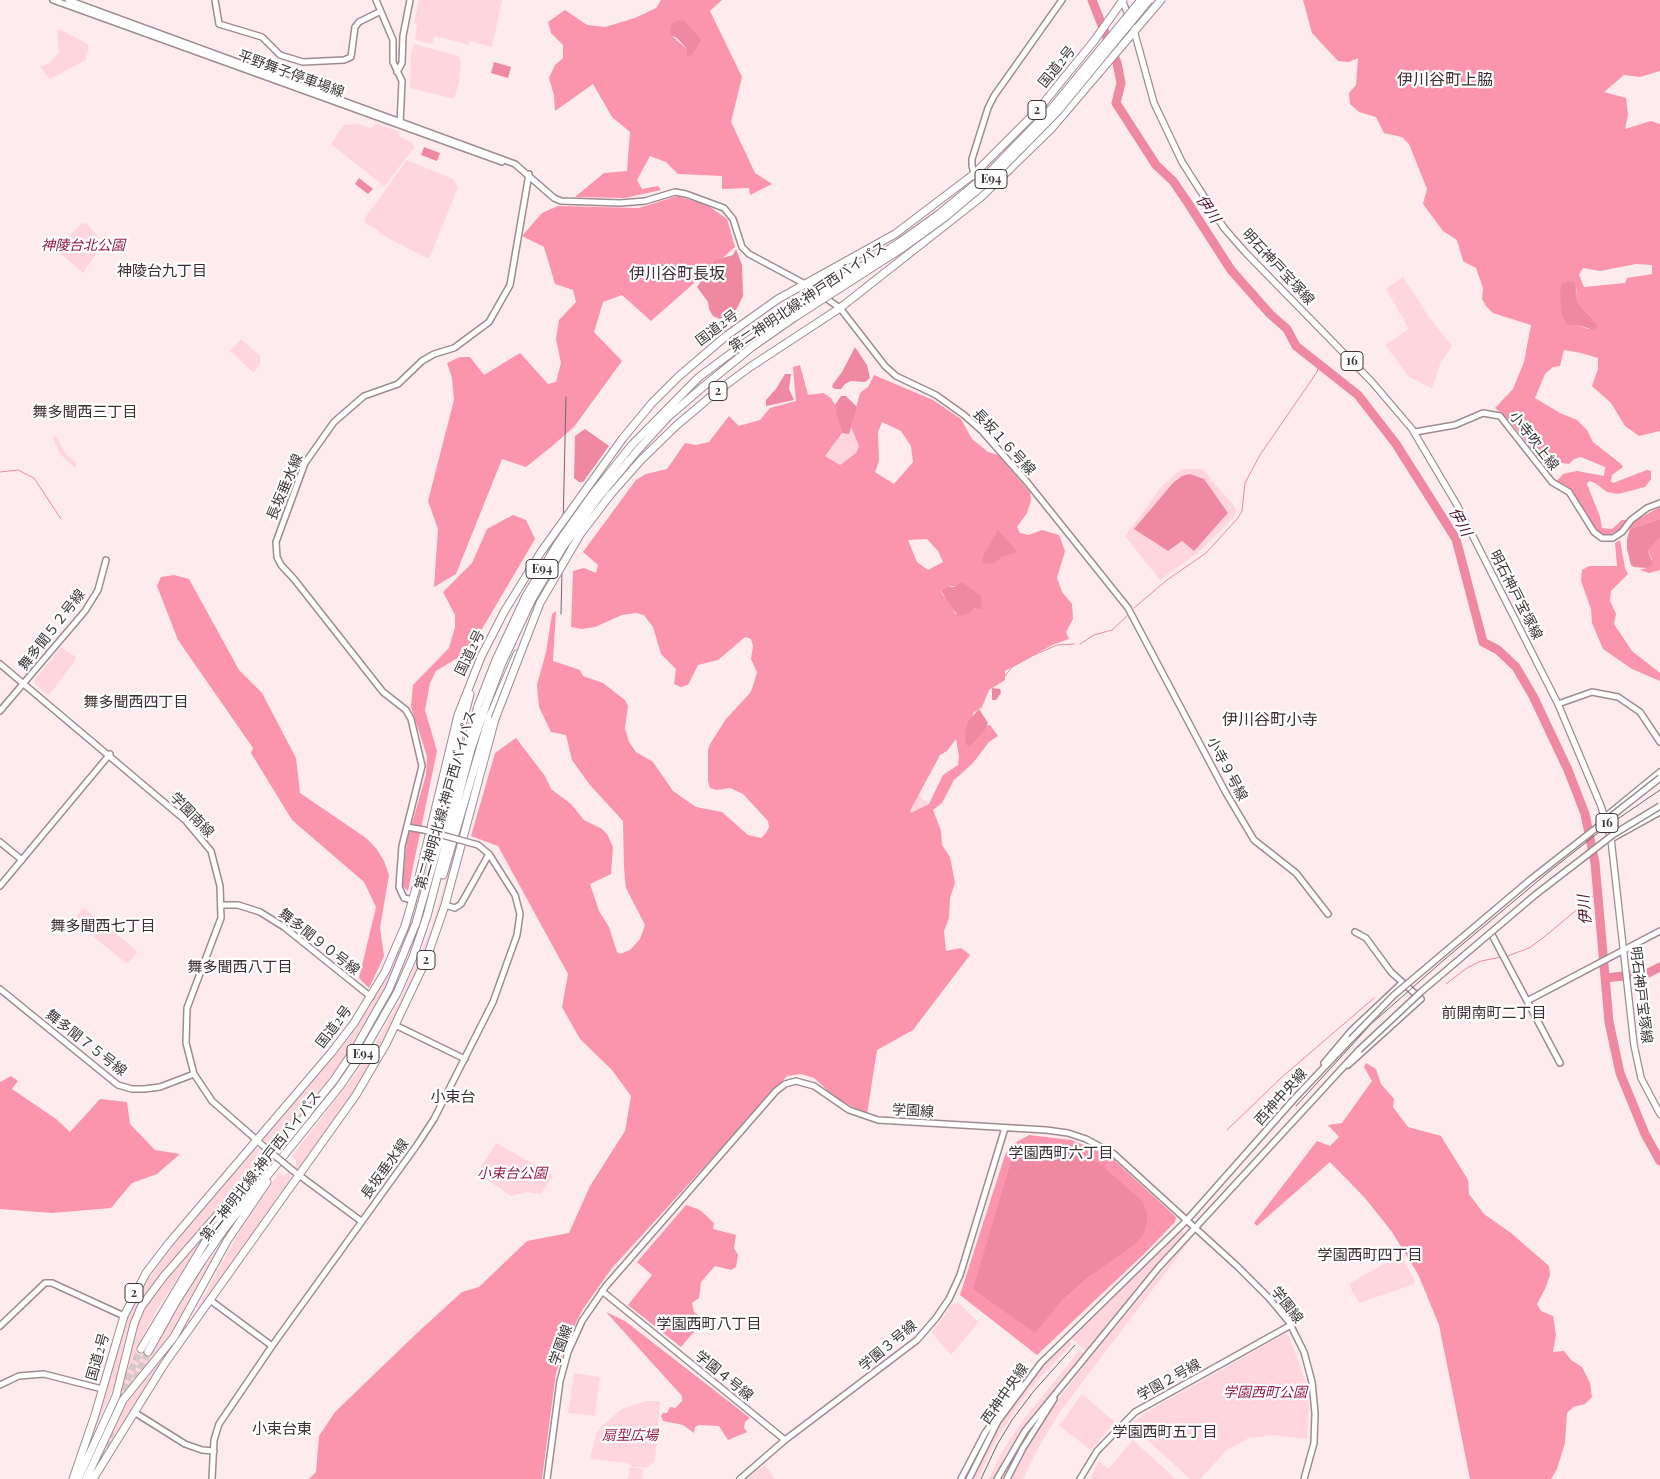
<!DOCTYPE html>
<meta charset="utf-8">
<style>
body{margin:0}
canvas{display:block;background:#feebee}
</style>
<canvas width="1660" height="1479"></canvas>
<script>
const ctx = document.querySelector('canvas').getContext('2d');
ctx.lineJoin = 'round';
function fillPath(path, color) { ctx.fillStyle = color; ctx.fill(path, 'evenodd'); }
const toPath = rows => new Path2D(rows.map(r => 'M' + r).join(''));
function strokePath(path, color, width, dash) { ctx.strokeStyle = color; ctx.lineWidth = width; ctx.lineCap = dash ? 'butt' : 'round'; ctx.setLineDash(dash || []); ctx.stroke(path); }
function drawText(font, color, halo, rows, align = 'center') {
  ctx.font = font + ' "Playfair Display","Noto Sans JP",serif'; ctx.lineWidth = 4.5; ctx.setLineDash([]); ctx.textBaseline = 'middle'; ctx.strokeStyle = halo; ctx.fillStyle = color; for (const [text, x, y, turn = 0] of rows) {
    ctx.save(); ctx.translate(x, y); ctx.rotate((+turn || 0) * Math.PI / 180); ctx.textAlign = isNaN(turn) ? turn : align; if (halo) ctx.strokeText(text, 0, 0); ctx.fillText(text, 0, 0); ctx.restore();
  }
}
const green = toPath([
 [419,0,502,0,492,47,470,41,469,45,435,36,432,44,415,40,417,24,414,23],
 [59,29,88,44,88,51,85,53,87,59,50,79,40,67,48,64,59,53,57,32],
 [414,44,458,56,461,61,459,83,454,99,410,88,411,53],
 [359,124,369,128,376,124,398,131,400,137,412,143,415,147,384,186,331,144,344,125],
 [407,160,453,179,458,187,429,259,380,234,378,230,366,224,364,219],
 [86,223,102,241,102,245,83,273,59,252,58,248,81,224],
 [1403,277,1427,314,1452,346,1441,362,1432,388,1409,377,1385,345,1409,329,1386,289],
 [241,339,260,356,260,364,254,373,230,351],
 [851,427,859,446,856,453,840,465,825,456,842,433,849,434],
 [55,435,66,454,77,464,75,468,60,454,53,438],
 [1183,469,1203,469,1237,510,1234,517,1199,552,1160,580,1125,536,1161,487,1176,473],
 [1228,513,1194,551,1182,541],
 [61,647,76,657,75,661,49,695,35,684,34,681],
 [918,795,929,804,911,813,909,811],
 [459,836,440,909,428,946,401,1009,353,1093,300,1168,296,1167,296,1160,292,1156,354,1076,375,1045,400,1000,431,929],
 [430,841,422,888,409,931,397,964,378,1004,359,1037,313,1101,276,1143,272,1140,265,1142,263,1140,344,1044,369,1008,390,971,403,940,415,902],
 [84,908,136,950,137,953,128,963,126,963,75,922,75,919],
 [496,1143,553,1175,541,1194,528,1192,511,1196,477,1173],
 [256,1147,259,1148,257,1154,261,1158,150,1287,140,1302,125,1338,116,1382,94,1431,125,1323,141,1287,153,1269],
 [289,1172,291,1180,102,1455,131,1394,169,1352,186,1329,241,1228,279,1173,284,1176],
 [1181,1230,1185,1234,1086,1351,1071,1338],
 [203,1235,206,1236,156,1311,138,1347,151,1354,186,1293,220,1244,222,1246,168,1342,124,1393,120,1391,135,1329,146,1306,153,1294],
 [1189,1239,1190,1240,1060,1412,1041,1443,1023,1479,1011,1479,1025,1450,1047,1415,1089,1359],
 [1399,1255,1402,1256,1415,1281,1414,1284,1359,1303,1349,1284],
 [958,1303,979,1322,951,1355,932,1333,952,1304],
 [1285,1334,1288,1335,1292,1344,1306,1383,1309,1408,1307,1439,1273,1435,1249,1438,1227,1450,1200,1479,1190,1479,1130,1424,1150,1410],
 [1069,1340,1072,1344,1038,1380,1020,1403,996,1440,978,1479,974,1479,992,1438,1016,1400,1036,1375],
 [1080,1350,1084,1353,1027,1423,1005,1455,994,1479,989,1479,1001,1453,1024,1419],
 [574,1373,600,1377,595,1416,568,1413],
 [1082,1394,1115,1422,1091,1450,1059,1426],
 [646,1401,660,1401,655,1461,646,1468,631,1466,628,1463,590,1459,596,1434,603,1425,622,1409],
 [1133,1440,1176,1479,1090,1479,1099,1461,1108,1469],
 [765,1465,775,1479,748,1479,752,1475],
 [630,1467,643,1469,642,1479,628,1479]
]);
const forest = toPath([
 [661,0,722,0,710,11,742,77,731,122,755,173,772,184,750,195,749,188,722,189,722,176,678,174,666,162,650,156,637,180,642,189,658,186,661,190,625,198,575,197,604,173,627,171,630,132,612,117,593,84,555,111,554,95,549,78,555,65,563,58,563,45,551,33,548,22,565,10,587,25,605,27,635,18,656,8],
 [679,20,702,40,693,55,688,55,687,49,673,37,671,32,674,23],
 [1303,0,1660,0,1660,71,1640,77,1624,75,1604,92,1626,98,1628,115,1625,129,1651,121,1660,124,1660,431,1639,436,1625,426,1611,403,1592,386,1598,369,1598,358,1581,353,1564,350,1560,366,1553,367,1545,374,1535,398,1560,413,1577,420,1587,430,1593,442,1621,464,1623,467,1612,475,1611,481,1613,483,1647,470,1651,471,1651,479,1645,487,1618,494,1607,492,1595,483,1589,481,1587,484,1600,517,1602,528,1612,529,1622,520,1626,520,1626,523,1618,531,1609,535,1601,535,1595,531,1570,488,1557,481,1563,474,1577,471,1604,476,1605,467,1581,457,1574,459,1569,464,1541,460,1507,418,1495,408,1513,389,1524,362,1531,325,1493,313,1486,306,1482,299,1483,288,1476,268,1463,261,1457,240,1443,231,1423,204,1427,189,1409,144,1402,137,1384,133,1376,117,1359,112,1350,104,1349,93,1356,85,1358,58,1349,62,1338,61,1312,33],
 [1636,264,1652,265,1652,274,1627,278,1625,283,1584,287,1579,275,1583,268,1600,271],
 [1577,286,1576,296,1579,304,1598,325,1588,329,1578,325,1568,325],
 [677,196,707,205,727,219,735,247,651,321,622,295,603,302,594,332,622,361,574,427,551,447,526,467,502,459,456,574,434,587,438,529,428,501,454,400,452,378,447,363,460,357,470,357,484,375,520,353,548,384,556,382,561,363,556,339,559,320,576,302,573,290,555,284,544,247,522,236,542,213,558,206,639,208],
 [800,365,808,395,823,393,831,398,835,405,842,433,825,456,840,465,856,453,859,446,851,427,860,393,868,387,874,375,933,400,961,419,972,439,988,452,998,455,1030,492,1031,500,1027,513,1017,527,1020,533,1029,535,1042,530,1059,535,1065,551,1057,578,1062,592,1072,604,1073,619,1066,632,1069,639,1052,645,1005,671,1005,680,989,690,982,707,973,713,969,746,983,733,985,726,990,725,998,736,989,742,973,763,954,780,942,803,933,810,941,831,942,845,950,857,955,883,950,898,949,918,944,931,946,951,961,948,970,955,913,1030,877,1050,867,1114,837,1099,814,1078,801,1074,787,1076,612,1268,583,1309,567,1340,556,1373,542,1479,309,1479,316,1472,319,1436,335,1412,416,1334,462,1292,479,1287,527,1241,569,1233,590,1186,625,1131,631,1096,612,1070,580,1039,562,1007,568,974,498,846,471,836,495,753,516,738,545,776,551,789,571,804,584,820,602,829,607,834,613,847,611,874,590,884,599,911,609,927,617,952,620,954,630,950,640,939,645,925,626,888,624,868,623,821,590,785,572,760,566,735,551,732,539,707,537,685,546,652,552,614,556,611,553,661,580,670,583,676,603,683,625,700,628,706,625,728,629,742,636,752,653,762,673,791,696,807,722,812,748,835,761,838,766,833,769,827,768,821,743,794,730,788,717,790,710,788,708,781,708,750,710,744,726,719,750,693,753,686,757,672,751,659,753,646,751,639,745,637,718,660,698,665,688,685,681,687,674,684,676,669,661,654,653,627,644,615,636,613,622,615,595,627,581,629,571,627,573,571,584,568,596,573,598,565,583,552,636,480,646,474,667,469,685,443,696,445,709,442,729,416,739,426,760,420,770,408,796,401,793,367],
 [882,422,901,431,911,446,913,462,894,484,875,472,879,461,878,432],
 [1003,537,1018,552,1017,552,1001,558],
 [927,539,938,551,943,562,928,570,917,562,908,540],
 [947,586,957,586,976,608,955,614,952,604,942,594,941,591],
 [956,739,959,757,958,765,943,775,929,804,911,813,910,811,940,755,947,751],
 [1660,507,1660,519,1627,530,1634,521],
 [513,515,526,520,535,539,469,651,436,671,430,683,425,710,437,751,408,891,402,886,407,841,426,775,427,756,411,707,413,685,449,648,455,627,455,615,443,592,472,563,487,529],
 [1660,538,1660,570,1649,573,1640,570,1647,568,1652,559,1648,551],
 [1620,540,1625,568,1628,574,1611,591,1610,601,1616,614,1614,624,1632,651,1660,673,1660,681,1632,669,1603,649,1592,623,1591,609,1581,581,1582,570,1589,566,1617,566,1615,543],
 [174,575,189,579,239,670,262,693,296,758,300,793,366,838,376,848,384,861,389,875,380,928,384,956,369,988,359,978,376,907,364,882,292,820,251,753,253,748,178,640,157,586,161,577],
 [1366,1063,1376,1069,1381,1084,1394,1099,1393,1107,1408,1127,1441,1136,1468,1180,1469,1194,1484,1214,1511,1233,1549,1266,1550,1275,1545,1289,1537,1304,1541,1311,1553,1316,1556,1335,1553,1352,1564,1351,1571,1360,1582,1367,1590,1383,1592,1397,1585,1404,1573,1407,1567,1413,1565,1443,1557,1469,1551,1479,1470,1479,1439,1325,1418,1274,1392,1232,1365,1198,1330,1162,1257,1226,1254,1223,1317,1141,1330,1146,1339,1137,1328,1125,1342,1123,1372,1081,1364,1067],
 [11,1076,18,1081,12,1089,56,1119,70,1132,100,1099,127,1102,130,1124,155,1150,180,1154,157,1174,132,1183,111,1208,52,1213,0,1209,0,1082],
 [1029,1135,1071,1140,1092,1148,1113,1159,1176,1217,1175,1222,1145,1253,1037,1355,960,1295,1005,1155,1011,1145],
 [1142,1201,1090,1276,1063,1300,1035,1332],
 [686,1205,700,1210,714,1223,713,1229,736,1235,734,1248,738,1255,736,1267,731,1270,715,1266,701,1282,699,1298,692,1303,694,1312,702,1318,702,1322,681,1347,628,1305,652,1275,637,1262],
 [606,1312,625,1321,750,1418,745,1422,744,1428,747,1432,728,1440,719,1426,699,1425,695,1427,694,1433,683,1425,663,1421,661,1416,663,1413,667,1413,670,1407,675,1408,682,1401,682,1396]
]);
const water = toPath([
 [679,20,684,21,702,40,693,55,687,56,687,49,677,38,670,35,672,23],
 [494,62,511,67,508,78,491,73],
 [424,147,440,153,437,161,421,155],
 [359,178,373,189,368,194,355,184],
 [736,249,742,265,743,296,736,310,720,319,713,316,709,309,708,302,697,287,704,277,706,268,716,260,733,255],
 [1569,281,1575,283,1576,296,1579,304,1598,325,1594,330,1578,325,1568,325,1562,316,1560,294,1562,283],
 [855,347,867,365,870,378,865,382,851,381,845,384,841,389,835,389,832,387,833,384,842,372],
 [785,374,791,374,789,389,794,400,766,406,766,400,776,389],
 [841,396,846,396,857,407,849,434,842,433,837,416,835,405],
 [585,429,609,446,583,482,579,482,574,478,575,436],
 [1190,474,1204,479,1228,513,1194,551,1182,541,1168,551,1134,529,1173,483,1182,476],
 [1660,519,1660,538,1648,551,1653,564,1647,568,1634,567,1631,565,1627,549,1627,539,1630,529],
 [998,530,1018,552,1001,558,992,564,982,563,983,556],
 [962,582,981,596,982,609,975,608,967,614,958,616,941,591,947,586,954,587],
 [992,688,1000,689,1001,693,996,700,992,700],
 [979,709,988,723,983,733,969,747,966,744,965,730,969,720],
 [1024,1146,1062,1152,1099,1163,1142,1201,1147,1212,1147,1223,1143,1235,1134,1245,1090,1276,1063,1300,1035,1333,973,1289,1013,1155]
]);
const stream = toPath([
 [0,472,18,470,34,478,61,519],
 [1134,608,1167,580,1206,553,1238,518,1242,511,1245,483,1260,455,1317,372,1318,367,1315,362],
 [1080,644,1094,635,1112,630,1129,614],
 [1005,676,1012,667,1032,656,1057,645,1074,644],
 [1505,957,1529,948,1544,937,1597,893],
 [1446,984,1467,968,1481,961,1501,957],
 [1227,1130,1282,1077,1374,998],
 [1103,1166,1112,1155]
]);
const river = toPath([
 [1092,0,1117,63,1121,83,1116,103,1156,165,1173,181,1188,203,1231,270,1270,314,1287,329,1296,346,1358,395,1396,444,1456,539,1483,642,1498,650,1516,667,1533,696,1568,770,1585,814,1595,863,1609,1022,1620,1073,1645,1134,1660,1161],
 [1606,978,1648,973,1660,967]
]);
const highwayTunnel = toPath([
 [131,1388,148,1352],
 [118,1399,141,1349],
 [99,1445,107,1423],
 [99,1467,111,1432]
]);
const secondary = toPath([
 [53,0,502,162],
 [68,0,515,164,554,198,561,201,620,203,645,201,675,192,686,194,724,208,733,219,742,247,749,254,805,284,840,308,885,366,896,376,936,395,964,415,982,431,1027,482,1128,608,1226,793,1254,840,1296,873,1328,914],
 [215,0,219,24,262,37,280,55,303,62,344,60,351,57,355,27,359,22,379,12],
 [376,0,393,40,393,62,402,81,400,124],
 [397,72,402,63,403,36,410,0],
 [981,197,972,166,972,159,988,108,994,96,1062,0],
 [1415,432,1455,425,1483,413,1500,416,1552,482,1569,492,1594,532,1602,538,1613,538,1622,532,1631,520,1647,508,1660,503],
 [0,664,185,820,211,851,220,886,221,918,187,1008,186,1043,194,1074,212,1101,259,1142],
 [1558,704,1592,692,1618,697,1640,712,1660,742],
 [0,711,85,611,98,590,106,560],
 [1605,817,1660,772],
 [407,827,424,830],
 [1611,839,1660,812],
 [0,842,22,860],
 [0,886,110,754],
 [413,900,404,898,399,887,402,846,422,766,411,719,406,710,383,692,294,579,281,565,277,557,276,542,305,463,334,422,364,396,398,384,422,361,434,354,454,348,489,322,510,285,529,174],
 [222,905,238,905,260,912,284,927,371,997],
 [445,905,455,908,461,904,489,854],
 [1491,933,1560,1063],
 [0,989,118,1085,132,1089,144,1089,160,1087,194,1074],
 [1527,1001,1660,931],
 [395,1025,465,1059],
 [1324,1063,1351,1031,1402,983],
 [1348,1065,1421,999,1391,972,1366,938,1355,932],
 [292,1170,361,1221],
 [602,1291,785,1440],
 [210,1300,272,1346],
 [0,1326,45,1283,52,1283,124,1316],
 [0,1385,19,1376,44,1374,102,1389],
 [134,1412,185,1444,202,1450,214,1451],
 [212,1479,214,1440,219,1424,272,1346,417,1145,434,1119,493,1002,517,935,520,914,515,895,489,854,478,845],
 [547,1479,560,1381,568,1352,582,1321,606,1286,776,1091,785,1084,796,1081,814,1086,849,1110,878,1120,1046,1130,1068,1133,1086,1139,1114,1154,1238,1267,1269,1298,1289,1322,1304,1352,1312,1382,1315,1413,1314,1443,1304,1479],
 [740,1479,785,1440,917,1340,936,1318,949,1299,960,1275,1005,1128],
 [961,1479,985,1433,1020,1384],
 [969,1479,998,1421,1041,1363,1187,1220,1295,1098,1351,1039],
 [997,1479,1025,1431,1159,1267,1359,1050],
 [1007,1479,1023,1448,1054,1399],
 [1080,1479,1097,1451,1135,1412,1291,1325]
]);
const primary = toPath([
 [1122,0,1130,19],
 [1133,27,1154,103,1182,162,1224,228,1245,252,1372,382,1412,429,1457,505,1558,704,1601,806,1611,839,1634,1045,1641,1078,1660,1114]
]);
const highway = toPath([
 [623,438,652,403,678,377,726,336,778,299,895,234,974,174,1037,111,1094,41,1123,0],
 [631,446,699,377,746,342,791,312],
 [637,451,669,416,704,386,752,347,795,317],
 [611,494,641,460,677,425,715,393,750,367,840,308,981,197,1051,129,1161,0],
 [434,847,444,794,470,694],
 [443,875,489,718,517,654],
 [141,1349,207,1239,334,1080,355,1049,389,989,416,923,478,706],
 [148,1352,176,1302,202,1261,225,1228,340,1086,362,1054,397,993,413,957,427,916,471,749,485,708],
 [73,1479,95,1415,124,1316,146,1273,169,1243,331,1053,354,1023,385,972,405,926,418,881,458,715,481,657],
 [78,1479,116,1396,134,1324,141,1307,164,1276,238,1191],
 [86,1479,123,1400,174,1337,227,1241,267,1182],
 [93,1479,165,1363,356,1095,386,1044,426,960,445,905,495,719]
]);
const rail = toPath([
 [561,614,566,397],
 [1296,1106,1371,1024,1445,959,1551,870,1603,829,1660,790],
 [981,1479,997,1445,1012,1420,1033,1392,1075,1345]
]);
const secondaryBridge = toPath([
 [424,830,478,845],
 [1351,1039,1394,995,1530,880,1660,778],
 [1359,1050,1422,991,1535,895,1614,834,1660,806],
 [261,1144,292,1170]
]);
const highwayBridge = toPath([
 [791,312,900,242,939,214,990,172,1052,108,1141,0],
 [795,317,904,247,944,218,994,176,1058,111,1149,0],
 [481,657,504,612,541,552,623,438],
 [478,706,496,660,526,596,558,543,592,495,631,446],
 [485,708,502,663,532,599,563,547,598,498,637,451],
 [495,719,540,603,581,533,611,494]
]);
const shields = [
 [1037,110,18],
 [991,179,32],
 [1352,361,22],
 [718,391,18],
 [542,569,32],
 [1607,823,22],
 [426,960,18],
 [363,1054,32],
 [134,1293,18]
];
const shieldNames = [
 ["2",1037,110],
 ["E94",991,179],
 ["16",1352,361],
 ["2",718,391],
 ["E94",542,569],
 ["16",1607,823],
 ["2",426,960],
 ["E94",363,1054],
 ["2",134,1293]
];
const streetNames = [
 ["国道2号",1057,67,-51],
 ["平野舞子停車場線",291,74,20],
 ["明石神戸宝塚線",1278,267,47],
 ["第二神明北線;神戸西バイパス",808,297,-34],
 ["国道2号",717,328,-37],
 ["小寺吹上線",1534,441,52],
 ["長坂１６号線",1004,442,47],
 ["長坂垂水線",285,487,-67],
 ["明石神戸宝塚線",1516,595,63],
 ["舞多聞５２号線",52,630,-52],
 ["国道2号",470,653,-64],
 ["小寺９号線",1227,769,62],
 ["第二神明北線;神戸西バイパス",446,800,-74],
 ["学園南線",192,815,46],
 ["舞多聞９０号線",319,942,38],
 ["明石神戸宝塚線",1641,995,83],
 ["国道2号",334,1027,-53],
 ["舞多聞７５号線",86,1043,38],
 ["西神中央線",1281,1097,-48],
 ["学園線",913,1111,4],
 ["第二神明北線;神戸西バイパス",261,1166,-52],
 ["長坂垂水線",385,1169,-54],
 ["学園線",1287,1305,52],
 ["学園線",561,1345,-70],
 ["学園３号線",888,1346,-40],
 ["国道2号",98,1357,-74],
 ["学園４号線",724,1376,39],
 ["学園２号線",1169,1380,-29],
 ["西神中央線",1005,1394,-55]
];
const parkNames = [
 ["神陵台北公園",83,246],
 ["小束台公園",512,1174],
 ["学園西町公園",1265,1393],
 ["扇型広場",630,1436]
];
const waterNames = [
 ["伊川",1208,209,56],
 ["伊川",1460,522,62],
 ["伊川",1585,910,-95]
];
const neighbourhoodNames = [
 ["神陵台九丁目",162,271],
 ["舞多聞西三丁目",85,412],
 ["舞多聞西四丁目",136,702],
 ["舞多聞西七丁目",103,926],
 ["舞多聞西八丁目",240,967],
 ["前開南町二丁目",1494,1013],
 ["小束台",453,1097],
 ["学園西町六丁目",1061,1153],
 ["学園西町四丁目",1370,1255],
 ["学園西町八丁目",709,1324],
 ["小束台東",282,1429],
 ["学園西町五丁目",1165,1432]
];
const quarterNames = [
 ["伊川谷町上脇",1445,80],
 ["伊川谷町長坂",677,274],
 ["伊川谷町小寺",1270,720]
];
fillPath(green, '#ffd6de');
fillPath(forest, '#fb94ad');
fillPath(water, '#ef89a2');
strokePath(stream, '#ef89a2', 1);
strokePath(river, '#ef89a2', 9);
strokePath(highwayTunnel, '#d7c7c9', 7, [7, 3.5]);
strokePath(secondary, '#9e8c90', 8);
strokePath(primary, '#9e8c90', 8);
strokePath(highway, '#9e8c90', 9);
strokePath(secondary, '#fff', 5);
strokePath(primary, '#fff', 5.5);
strokePath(highway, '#fff', 7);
strokePath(rail, '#73686a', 1);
strokePath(secondaryBridge, '#9e8c90', 8, []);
strokePath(highwayBridge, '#9e8c90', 9, []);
strokePath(secondaryBridge, '#fff', 5);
strokePath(highwayBridge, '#fff', 7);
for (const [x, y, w] of shields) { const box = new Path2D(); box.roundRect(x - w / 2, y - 9.5, w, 19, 4); ctx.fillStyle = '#fefefe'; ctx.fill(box); strokePath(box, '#3d3637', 1); }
drawText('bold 12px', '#3d3637', null, shieldNames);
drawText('14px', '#3d3637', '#fefefe', streetNames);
drawText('italic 14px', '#941d49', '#fefefe', parkNames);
drawText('italic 15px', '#4e1025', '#fefefe', waterNames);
drawText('15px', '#3c2e30', '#fefefe', neighbourhoodNames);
drawText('16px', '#3c2e30', '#fefefe', quarterNames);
</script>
